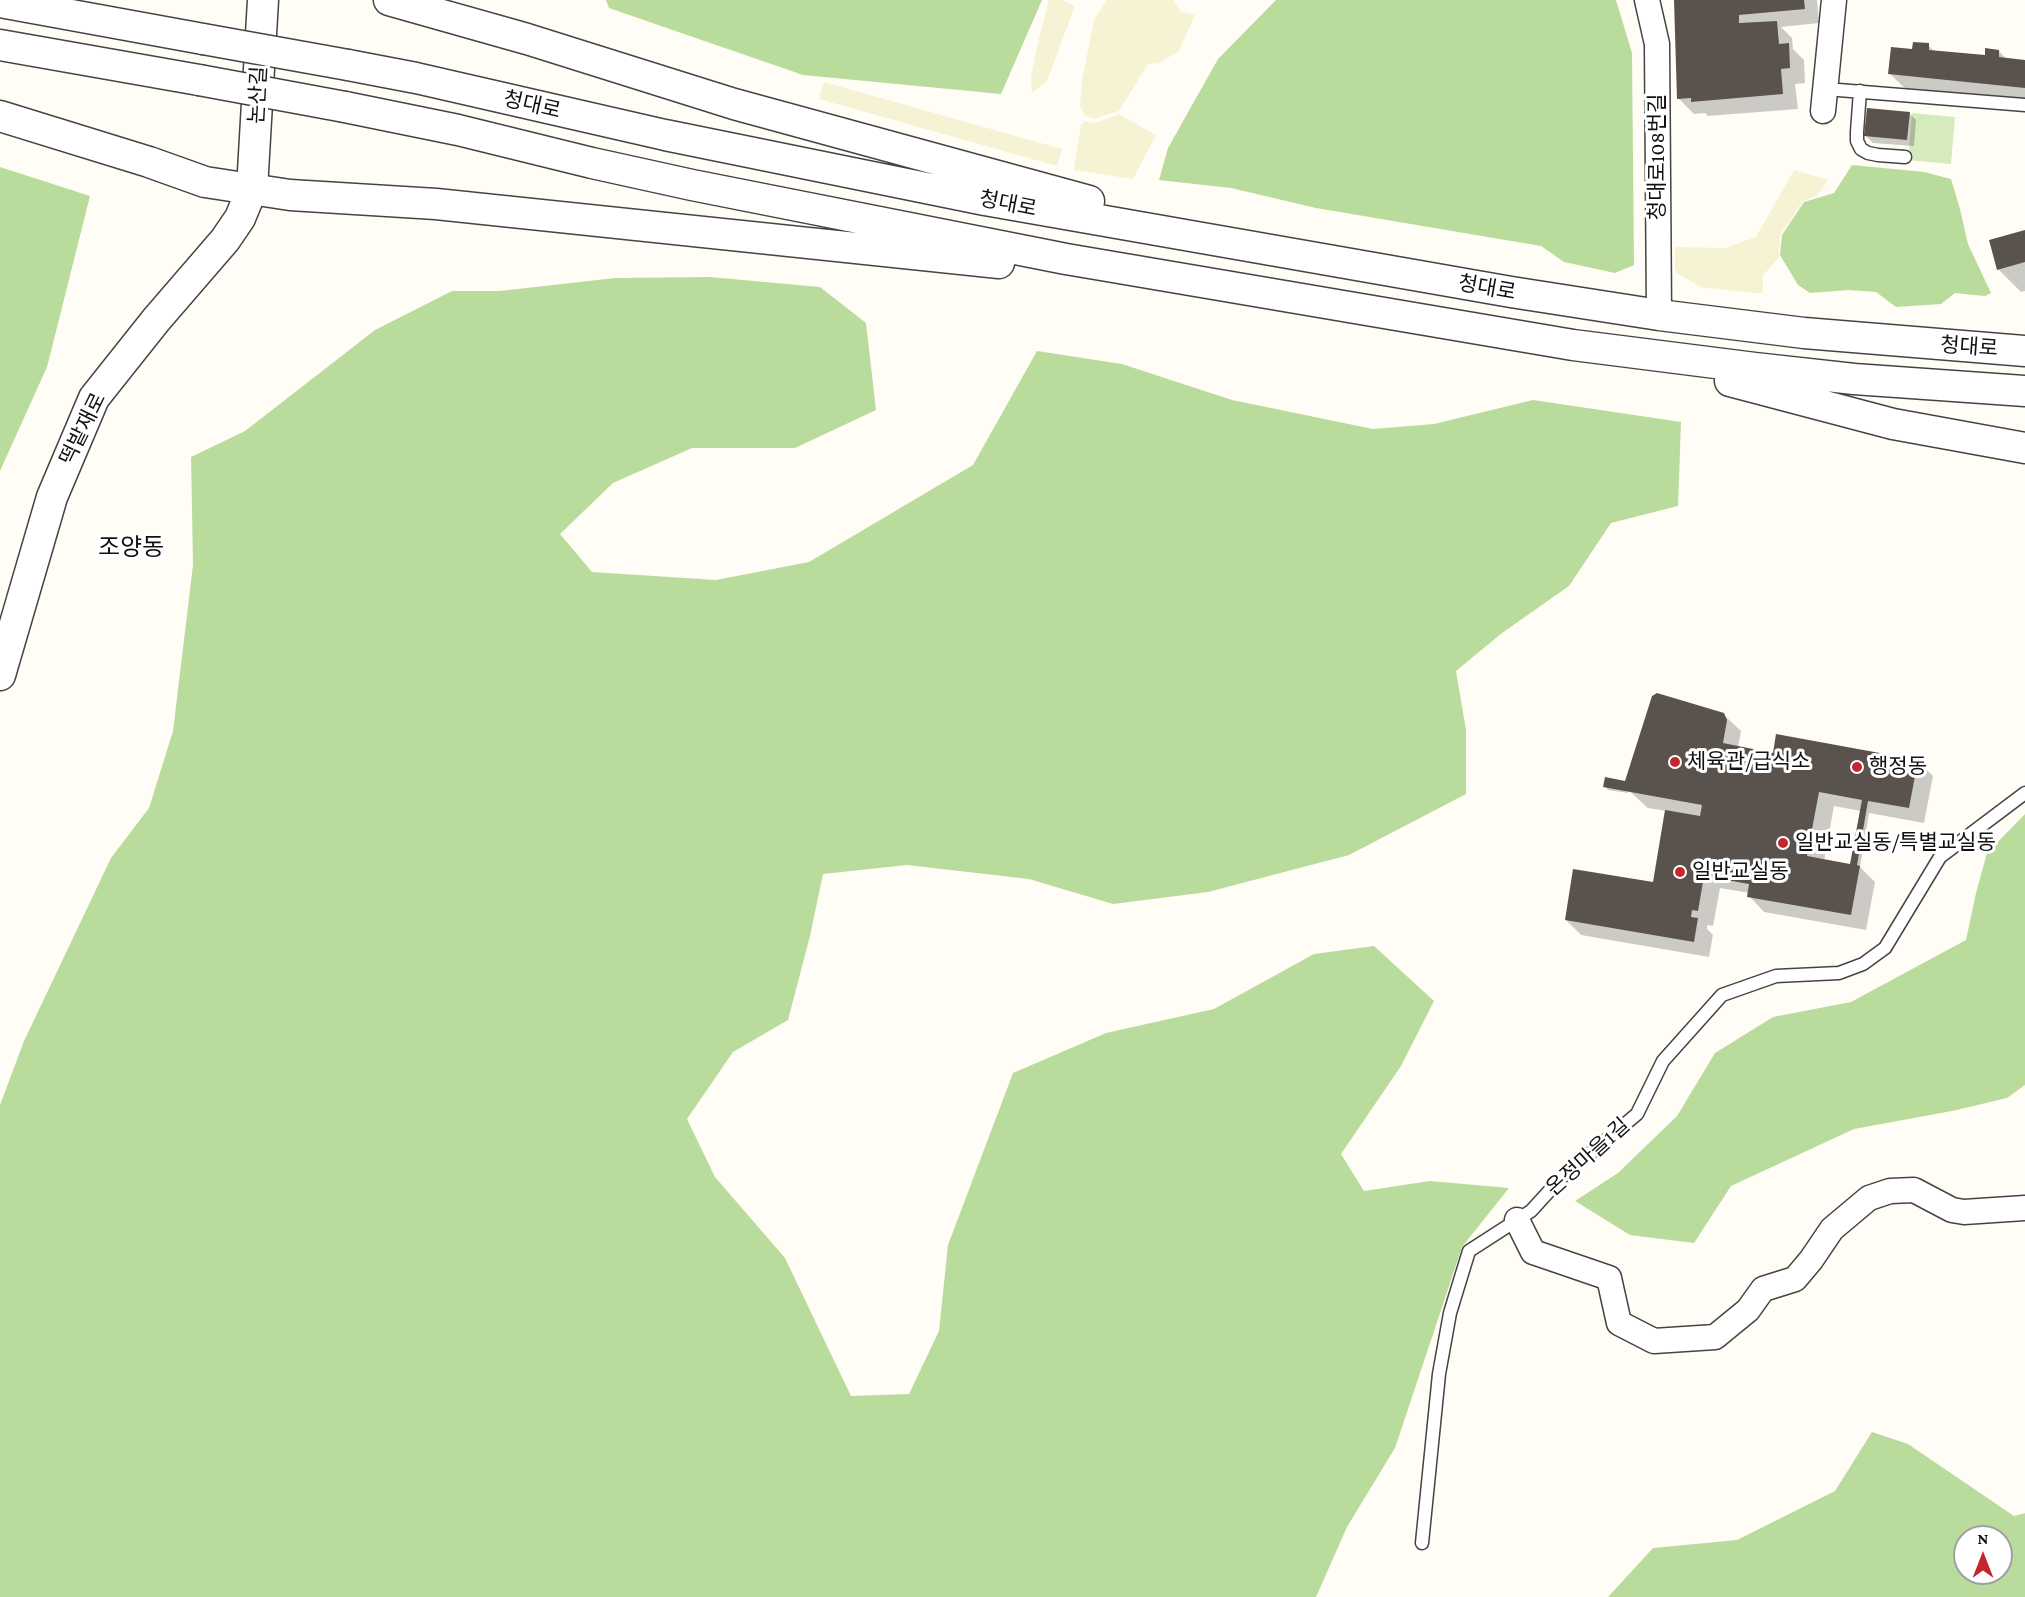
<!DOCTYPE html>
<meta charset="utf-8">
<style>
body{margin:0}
#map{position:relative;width:2025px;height:1597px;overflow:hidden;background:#fffdf5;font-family:"Crimson Pro",serif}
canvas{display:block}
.north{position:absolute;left:1953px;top:1525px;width:60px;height:60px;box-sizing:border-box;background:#fff;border:2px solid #a0a0a0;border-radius:50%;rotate:0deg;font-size:16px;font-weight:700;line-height:24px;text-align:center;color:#111}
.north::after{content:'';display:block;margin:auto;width:21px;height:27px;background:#c4262e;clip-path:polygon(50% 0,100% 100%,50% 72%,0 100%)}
</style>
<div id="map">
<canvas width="2025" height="1597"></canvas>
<div class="north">N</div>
</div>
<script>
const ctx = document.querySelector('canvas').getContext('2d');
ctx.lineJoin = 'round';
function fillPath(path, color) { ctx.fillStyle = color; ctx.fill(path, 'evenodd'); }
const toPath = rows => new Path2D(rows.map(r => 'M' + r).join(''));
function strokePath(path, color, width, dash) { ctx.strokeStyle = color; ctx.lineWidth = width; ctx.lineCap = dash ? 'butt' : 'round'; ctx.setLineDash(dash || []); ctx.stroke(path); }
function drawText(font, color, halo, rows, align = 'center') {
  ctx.font = font + ' "Crimson Pro","Noto Sans KR",serif'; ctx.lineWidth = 6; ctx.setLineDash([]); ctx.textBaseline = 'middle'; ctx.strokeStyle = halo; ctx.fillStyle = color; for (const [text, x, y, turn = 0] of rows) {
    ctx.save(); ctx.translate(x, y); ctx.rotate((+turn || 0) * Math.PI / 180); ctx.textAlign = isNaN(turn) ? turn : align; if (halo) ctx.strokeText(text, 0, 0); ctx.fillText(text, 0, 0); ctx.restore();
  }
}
const farmland = toPath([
 [1049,0,1061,0,1075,6,1047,81,1032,93,1031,77,1037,46],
 [1107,0,1173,0,1181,12,1195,15,1179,51,1159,63,1148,64,1119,111,1093,119,1084,115,1080,105,1082,80,1094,20],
 [824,82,1062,149,1057,166,819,99],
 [1119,114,1156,135,1133,179,1074,170,1081,125,1085,121,1095,123],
 [1794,170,1828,180,1818,195,1803,201,1780,235,1779,258,1763,275,1763,293,1754,293,1701,287,1678,274,1675,270,1675,247,1725,248,1756,237]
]);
const green = toPath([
 [1912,113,1955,117,1951,164,1908,160]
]);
const forest = toPath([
 [606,0,1042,0,1001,94,803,75,609,8],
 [1276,0,1616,0,1632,53,1634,265,1615,273,1564,262,1541,246,1316,208,1231,188,1159,180,1168,148,1218,59],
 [1852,165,1924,172,1951,179,1960,209,1968,244,1991,293,1985,296,1955,293,1941,304,1896,307,1876,292,1849,290,1810,293,1798,285,1780,255,1782,235,1804,202,1834,193],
 [0,167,90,196,47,367,0,471],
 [710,277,820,287,866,323,876,410,795,448,692,448,613,483,560,534,592,572,716,580,809,562,973,465,1037,351,1122,364,1232,400,1373,429,1434,424,1533,400,1681,422,1678,506,1611,523,1569,586,1502,633,1456,671,1466,730,1466,794,1349,855,1208,892,1113,904,1029,879,907,865,823,874,810,936,788,1020,733,1052,687,1119,715,1177,785,1258,851,1396,909,1394,939,1331,948,1245,1013,1073,1106,1033,1214,1009,1314,954,1374,946,1434,1001,1401,1066,1341,1154,1364,1191,1430,1181,1509,1188,1462,1247,1395,1448,1347,1527,1316,1597,0,1597,0,1105,24,1041,111,858,149,808,173,731,193,565,191,457,245,431,375,330,452,291,500,291,615,278],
 [2025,814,2025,1085,2007,1098,1952,1111,1854,1129,1731,1186,1694,1243,1630,1235,1575,1201,1618,1173,1677,1116,1715,1053,1773,1017,1851,1002,1966,940,1976,893,1987,853],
 [1872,1432,1908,1444,2014,1516,2025,1513,2025,1597,1608,1597,1653,1548,1737,1540,1835,1491],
 [1965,1537,2001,1537,2001,1573,1965,1573]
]);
const shadow = toPath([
 [1676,0,1817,0,1819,23,1781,27,1792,38,1793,49,1804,60,1805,83,1795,84,1798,109,1708,116,1705,113,1694,114,1678,98],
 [1928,45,1935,52,1986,57,1999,51,2007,60,2025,61,2025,108,1913,96,1890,74,1914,51],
 [1909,113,1916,120,1914,146,1873,143,1866,136],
 [2025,228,2025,291,2021,292,1998,269,2025,232],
 [1725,716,1741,731,1738,748,1774,754,1918,761,1933,776,1924,823,1869,813,1860,867,1875,882,1866,930,1764,912,1749,896,1750,893,1720,888,1713,926,1707,925,1707,929,1713,935,1709,957,1581,935,1566,920,1654,884,1667,811,1648,808,1628,790,1628,793,1608,790,1605,786,1627,783],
 [1834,806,1861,811,1855,866,1824,861]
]);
const building = toPath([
 [1674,0,1804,0,1805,9,1739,15,1739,23,1777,21,1779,44,1789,43,1790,68,1781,69,1783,94,1691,102,1691,98,1677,99],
 [1913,42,1929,43,1929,50,1985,55,1985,48,1999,50,1999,57,2025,60,2025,88,1888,74,1891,47,1912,49],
 [1867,108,1910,112,1907,140,1864,136],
 [2025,230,2025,262,1997,270,1989,240],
 [1657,693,1724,713,1727,720,1723,743,1773,753,1776,734,1918,760,1909,808,1868,801,1857,865,1860,866,1851,915,1747,897,1749,884,1704,876,1698,911,1692,910,1691,917,1698,918,1694,942,1565,920,1573,869,1653,882,1665,810,1700,816,1702,805,1603,787,1605,777,1625,781,1652,696],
 [1819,792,1862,800,1850,864,1807,856]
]);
const service = toPath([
 [1826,89,2025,105],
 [1860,91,1857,132,1857,141,1861,149,1868,153,1878,155,1905,157],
 [1422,1543,1439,1374,1450,1313,1469,1251,1531,1211,1562,1177,1637,1114,1663,1061,1722,995,1776,976,1839,973,1863,964,1885,948,1940,857,2025,793]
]);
const minor = toPath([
 [1647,0,1657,44,1659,315],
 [1823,111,1834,0],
 [1517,1220,1533,1252,1609,1278,1619,1323,1654,1341,1715,1337,1748,1310,1763,1289,1795,1279,1811,1260,1832,1229,1869,1198,1890,1191,1914,1190,1952,1210,1964,1212,2025,1208]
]);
const tertiary = toPath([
 [389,0,527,39,734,104,1089,201],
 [0,2,203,39],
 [0,45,199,80],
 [348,65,416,78,665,135,985,200,1511,292,1659,315,1804,333,2025,351],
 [345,107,458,130,592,163,692,185,1066,259,1573,345,1755,368,1854,379,2025,391],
 [0,116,149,162,205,182,290,195,436,204,999,263],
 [1730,381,1893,424,2025,448],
 [0,675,52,497,94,398,156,320,225,240,240,218,252,189,263,0]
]);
const tertiaryBridge = toPath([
 [203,39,348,65],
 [199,80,345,107]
]);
const markers = [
 [1675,762,6,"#c4262e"],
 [1857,767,6,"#c4262e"],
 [1783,843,6,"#c4262e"],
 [1680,872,6,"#c4262e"]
];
const streetNames = [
 ["논산길",258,95,-87],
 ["청대로",532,105,13],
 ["청대로108번길",1658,157,-90],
 ["청대로",1008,204,11],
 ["청대로",1487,288,10],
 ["청대로",1969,347,4],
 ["떡밭재로",83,429,-64],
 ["온정마을1길",1588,1157,-42]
];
const poiNames = [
 ["체육관/급식소",1687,762],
 ["행정동",1869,767],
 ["일반교실동/특별교실동",1795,843],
 ["일반교실동",1692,872]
];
const quarterNames = [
 ["조양동",131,548]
];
fillPath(farmland, '#f6f3d4');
fillPath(green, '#d5ebbd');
fillPath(forest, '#b9dc9c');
fillPath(shadow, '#0003');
fillPath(building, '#5a524d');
strokePath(service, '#444', 15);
strokePath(minor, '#444', 27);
strokePath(tertiary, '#444', 33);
strokePath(service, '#fff', 12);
strokePath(minor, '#fff', 24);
strokePath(tertiary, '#fff', 30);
strokePath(tertiaryBridge, '#444', 33, []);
strokePath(tertiaryBridge, '#fff', 30);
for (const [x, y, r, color] of markers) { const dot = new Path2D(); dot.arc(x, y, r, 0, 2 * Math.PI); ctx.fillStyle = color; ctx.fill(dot); strokePath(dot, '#fff', 2); }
drawText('21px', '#111', '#fff', streetNames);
drawText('21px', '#111', '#fff', poiNames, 'left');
drawText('24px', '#111', '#fff', quarterNames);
</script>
